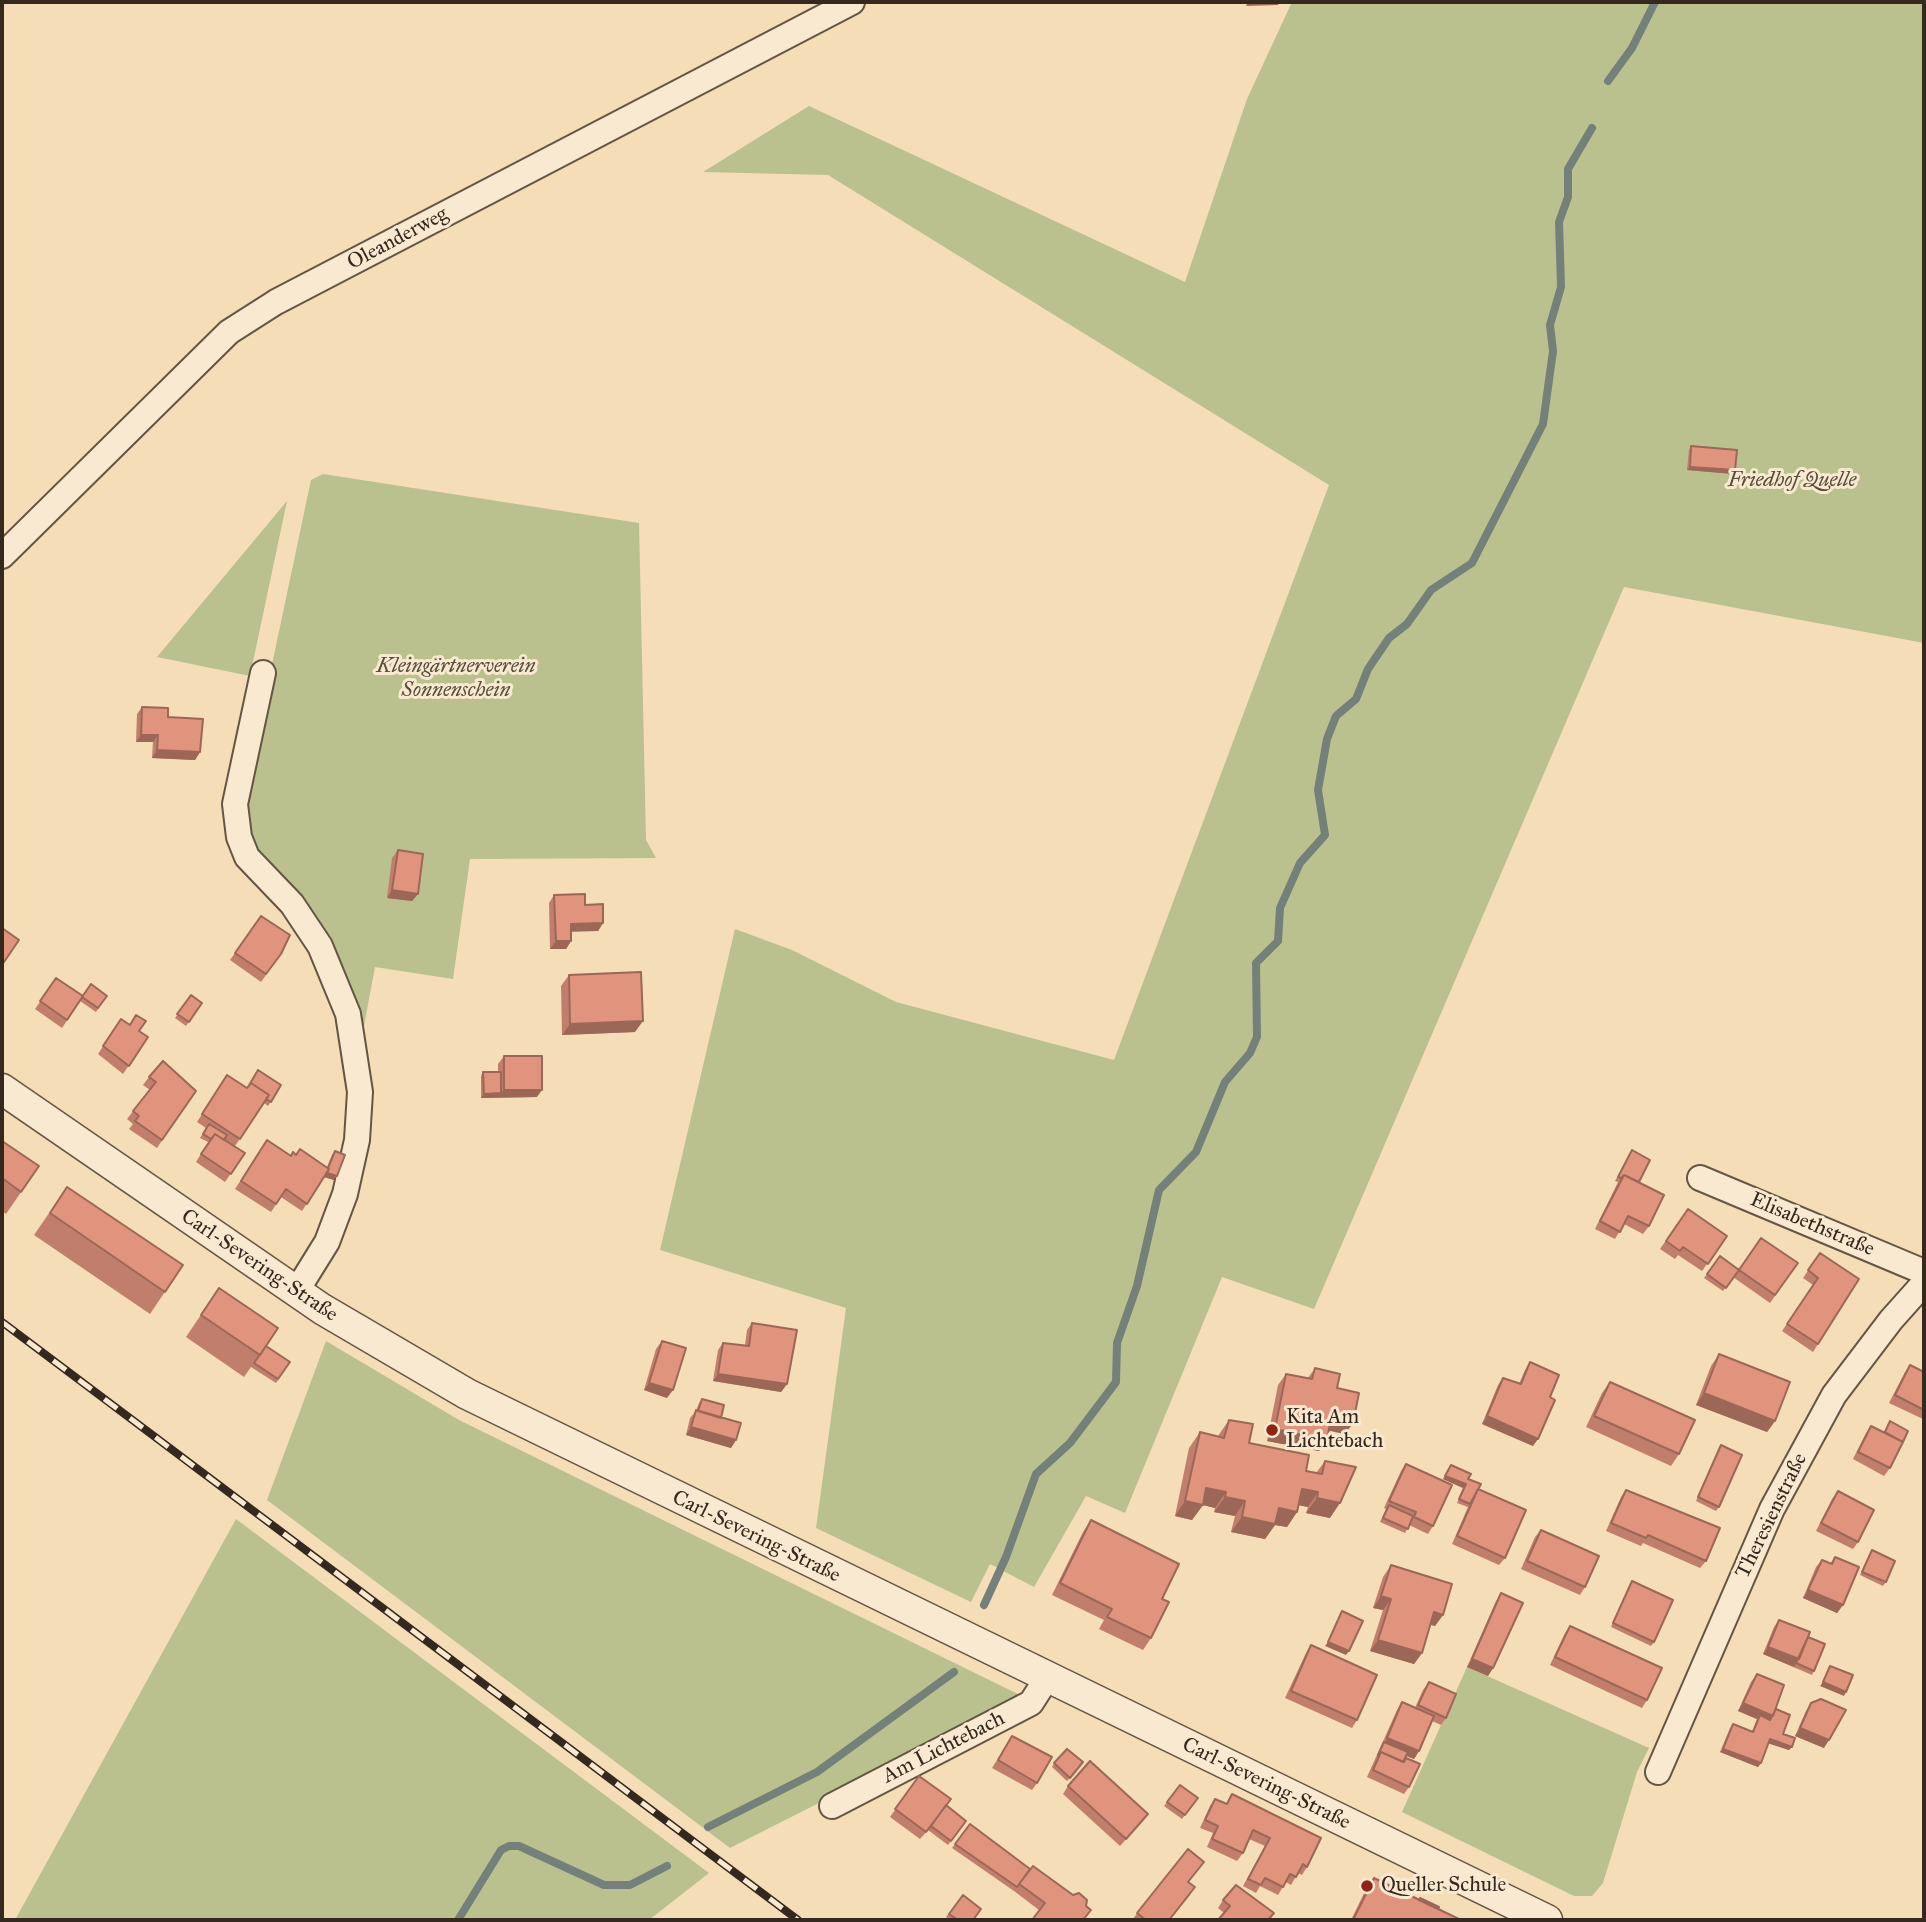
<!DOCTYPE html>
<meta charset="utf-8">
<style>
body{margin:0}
#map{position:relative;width:1926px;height:1922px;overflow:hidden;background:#f4ddb7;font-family:"IM FELL Great Primer",serif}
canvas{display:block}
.frame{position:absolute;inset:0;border:4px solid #35281f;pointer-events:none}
</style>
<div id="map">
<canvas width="1926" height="1922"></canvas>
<div class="frame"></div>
</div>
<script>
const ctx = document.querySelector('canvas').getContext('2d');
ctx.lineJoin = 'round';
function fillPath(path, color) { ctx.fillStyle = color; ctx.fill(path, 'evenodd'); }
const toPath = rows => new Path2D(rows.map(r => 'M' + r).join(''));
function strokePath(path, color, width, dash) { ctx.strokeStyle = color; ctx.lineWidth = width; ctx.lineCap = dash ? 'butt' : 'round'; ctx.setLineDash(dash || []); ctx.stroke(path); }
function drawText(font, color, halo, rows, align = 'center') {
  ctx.font = font + ' "IM FELL Great Primer",serif'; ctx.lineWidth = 6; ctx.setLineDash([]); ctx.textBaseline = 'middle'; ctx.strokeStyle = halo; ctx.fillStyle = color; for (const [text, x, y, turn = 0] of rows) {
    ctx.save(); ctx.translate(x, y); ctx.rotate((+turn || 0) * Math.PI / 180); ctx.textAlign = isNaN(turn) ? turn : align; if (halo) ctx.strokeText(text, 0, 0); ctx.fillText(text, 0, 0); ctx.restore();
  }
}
const green = toPath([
 [1292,2,1924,2,1924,643,1624,587,1314,1309,1222,1277,1125,1513,1086,1496,1034,1587,990,1564,971,1602,816,1528,846,1308,660,1250,735,929,792,950,896,1002,1114,1060,1329,485,828,175,703,172,809,106,1185,282,1247,99],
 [323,474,639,523,646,840,656,858,470,859,453,979,375,967,362,1037,263,862,244,820,248,778,311,480],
 [287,501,250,676,157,657],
 [326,1341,459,1420,1026,1698,730,1848,267,1500],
 [236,1519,709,1873,649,1920,15,1920],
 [1467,1667,1649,1748,1637,1772,1603,1883,1592,1896,1574,1896,1402,1812]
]);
const stream = toPath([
 [1608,81,1632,48,1655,2],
 [984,1605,1006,1557,1036,1474,1070,1443,1116,1382,1117,1343,1137,1286,1159,1190,1196,1152,1225,1082,1250,1053,1257,1037,1256,963,1278,941,1280,908,1300,863,1325,835,1318,790,1327,739,1336,716,1356,699,1368,669,1389,638,1407,624,1431,590,1472,563,1543,424,1553,351,1550,325,1561,287,1559,222,1568,197,1568,169,1592,128],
 [708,1827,817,1772,954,1672],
 [458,1920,501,1850,509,1846,519,1846,604,1885,630,1885,667,1866]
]);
const minor = toPath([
 [2,556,229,332,276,302,852,2],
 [263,673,235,804,239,837,247,857,292,904,320,946,348,1014,360,1092,357,1140,345,1194,327,1242,296,1292],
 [1700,1178,1924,1272],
 [1658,1772,1772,1509,1834,1395,1891,1320,1924,1283],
 [832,1806,1031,1703,1047,1678]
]);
const tertiary = toPath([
 [2,1089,322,1309,467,1394,1547,1920]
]);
const rail = toPath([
 [2,1322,798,1920]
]);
const wall = toPath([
 [1691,446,1733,474,1687,470,1689,450],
 [142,707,168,717,200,752,195,760,152,758,153,742,136,742,137,714],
 [398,850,418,894,412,901,387,898,392,858],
 [554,895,585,905,603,923,598,931,571,931,571,941,566,949,550,949,549,903],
 [261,916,281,954,261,982,230,960],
 [569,975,635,1032,562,1035,561,986],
 [56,978,83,996,107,996,96,1012,80,1001,62,1028,35,1009],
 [191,995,202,1003,186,1026,175,1018],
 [121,1019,148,1037,123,1074,98,1054],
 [504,1056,537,1097,481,1098,481,1076,483,1072,498,1072,498,1064],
 [227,1075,247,1088,281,1085,268,1106,264,1103,235,1146,225,1140,245,1153,225,1182,196,1162,208,1142,200,1138,206,1128,197,1122],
 [149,1077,196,1091,157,1148,129,1129,133,1124,127,1119,150,1090,143,1085],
 [267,1140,291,1156,296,1155,300,1149,327,1167,332,1155,335,1151,334,1180,324,1177,302,1211,281,1197,271,1212,235,1189],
 [2,1141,39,1166,6,1214,2,1211],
 [1632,1150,1649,1226,1643,1234,1624,1224,1615,1239,1595,1229,1618,1182,1615,1181],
 [67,1187,183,1265,150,1314,34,1235],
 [1688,1209,1727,1236,1702,1271,1678,1255,1675,1259,1660,1249],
 [1761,1238,1798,1263,1770,1303,1733,1277],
 [1820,1253,1818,1344,1813,1352,1782,1331,1813,1285,1803,1278],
 [1720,1256,1739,1270,1723,1291,1704,1278],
 [219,1288,266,1346,290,1362,276,1383,251,1367,244,1377,186,1337],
 [752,1323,787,1384,781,1392,713,1381,718,1350,723,1343,745,1345,747,1330],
 [662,1341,667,1398,644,1390,656,1349],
 [1719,1354,1775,1421,1767,1432,1696,1405,1711,1366],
 [1530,1362,1550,1397,1533,1446,1482,1424,1498,1385,1503,1378,1519,1384,1525,1370],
 [1910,1365,1924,1372,1924,1417,1923,1419,1889,1403,1905,1372],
 [1315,1368,1337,1388,1353,1423,1345,1434,1329,1431,1327,1440,1319,1451,1267,1441,1278,1385,1286,1374,1308,1378],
 [1610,1382,1679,1454,1671,1466,1586,1427,1602,1393],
 [702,1399,721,1418,736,1440,731,1448,686,1435,690,1418,696,1411,699,1403],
 [1229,1420,1249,1443,1306,1471,1316,1473,1325,1461,1330,1518,1306,1513,1308,1507,1299,1505,1297,1512,1287,1527,1275,1525,1265,1539,1231,1532,1235,1516,1214,1512,1215,1508,1203,1505,1192,1520,1175,1516,1189,1448,1200,1432,1218,1436],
 [1890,1421,1890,1468,1884,1476,1853,1459,1866,1433,1871,1426,1884,1432],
 [1721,1445,1719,1507,1716,1511,1696,1501],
 [1406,1464,1433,1526,1428,1534,1409,1525,1405,1533,1380,1522,1386,1509,1384,1508,1401,1471],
 [1451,1465,1478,1489,1505,1558,1499,1565,1452,1544,1468,1507,1457,1503,1463,1488,1443,1479],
 [1626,1490,1706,1561,1700,1568,1643,1543,1641,1546,1606,1531,1621,1497],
 [1838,1491,1858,1542,1853,1549,1816,1531,1832,1499],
 [1091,1520,1162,1599,1151,1638,1143,1650,1099,1629,1104,1620,1052,1595,1083,1532],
 [1541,1530,1585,1587,1580,1595,1521,1569,1535,1537],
 [1872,1550,1886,1582,1883,1586,1860,1575],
 [1835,1557,1843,1605,1837,1613,1803,1598,1816,1567,1822,1560,1830,1564],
 [1391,1565,1443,1615,1435,1626,1430,1625,1422,1653,1414,1664,1370,1651,1383,1610,1373,1608,1383,1577],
 [1632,1581,1654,1642,1651,1646,1611,1627],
 [1501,1593,1493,1668,1488,1676,1467,1667,1496,1601],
 [1779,1620,1808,1637,1814,1671,1812,1675,1763,1654,1774,1627],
 [1570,1626,1647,1700,1642,1708,1550,1665,1565,1633],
 [1311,1645,1357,1720,1352,1728,1285,1698,1306,1653],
 [1757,1674,1776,1709,1783,1734,1789,1750,1769,1743,1761,1763,1758,1767,1720,1752,1730,1728,1733,1724,1752,1732,1757,1719,1738,1711,1751,1682],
 [1429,1682,1446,1718,1441,1725,1432,1721,1419,1751,1414,1759,1406,1756,1403,1762,1409,1787,1404,1794,1367,1777,1397,1710,1402,1702,1415,1708,1423,1690],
 [1811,1703,1824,1748,1795,1736,1806,1711],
 [1012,1736,1037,1783,1032,1790,992,1768],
 [1054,1763,1080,1766,1067,1781,1052,1767],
 [919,1776,947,1805,966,1821,948,1845,928,1830,929,1829,920,1839,890,1817],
 [1180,1785,1198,1798,1182,1819,1164,1806],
 [1068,1786,1142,1822,1120,1846,1063,1794],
 [1232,1794,1307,1867,1302,1875,1298,1873,1291,1885,1286,1882,1278,1895,1260,1886,1256,1893,1243,1886,1265,1846,1249,1839,1243,1853,1237,1861,1207,1847,1213,1833,1200,1828,1210,1806,1215,1799,1226,1804],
 [970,1824,1084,1920,1031,1920,1039,1910,1014,1891,952,1848],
 [1188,1849,1190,1895,1170,1920,1132,1920],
 [1374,1878,1438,1909,1461,1920,1351,1920,1368,1885],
 [963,1895,973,1920,950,1920,946,1917],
 [1223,1900,1269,1920,1224,1913,1218,1908]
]);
const shadedWall = toPath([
 [1248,2,1280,2,1278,5,1246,6],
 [1690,467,1735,470,1733,474,1687,470],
 [141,735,158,735,153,742,136,742],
 [157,750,200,752,195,760,152,758],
 [392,890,418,894,412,901,387,898],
 [603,923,598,931,565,932,571,924],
 [556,941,571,941,566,949,550,949],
 [643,1021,635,1032,562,1035,570,1024],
 [504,1090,542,1090,537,1097,481,1098,484,1094,501,1093],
 [327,1173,337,1176,334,1180,324,1177],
 [718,1374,787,1384,781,1392,713,1381],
 [649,1383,673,1390,667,1398,644,1390],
 [1704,1393,1775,1421,1767,1432,1696,1405],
 [1487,1416,1538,1439,1533,1446,1482,1424],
 [1331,1418,1353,1423,1345,1434,1323,1429],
 [691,1427,736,1440,731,1448,686,1435],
 [1275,1429,1327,1440,1319,1451,1267,1441],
 [1445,1476,1466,1484,1463,1488,1443,1479],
 [1206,1488,1226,1492,1215,1508,1203,1505,1192,1520,1175,1516,1185,1501],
 [1302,1489,1318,1492,1308,1507,1292,1504],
 [1225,1497,1245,1501,1235,1516,1214,1512],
 [1317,1498,1340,1503,1330,1518,1306,1513],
 [1279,1508,1297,1512,1287,1527,1275,1525,1265,1539,1231,1532,1242,1517],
 [1808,1590,1843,1605,1837,1613,1803,1598],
 [1381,1596,1391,1599,1383,1610,1373,1608],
 [1434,1612,1443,1615,1435,1626,1426,1623],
 [1378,1640,1422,1653,1414,1664,1370,1651],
 [1328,1642,1349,1651,1346,1655,1325,1646],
 [1768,1647,1799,1659,1794,1667,1763,1654],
 [1472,1659,1493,1668,1488,1676,1467,1667],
 [1823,1682,1846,1692,1844,1696,1820,1686],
 [1743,1703,1773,1716,1768,1724,1760,1715,1757,1719,1738,1711],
 [1800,1728,1829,1740,1824,1748,1795,1736],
 [1387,1738,1419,1751,1414,1759,1383,1746],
 [1770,1739,1792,1747,1789,1750,1767,1743],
 [1723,1749,1761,1763,1758,1767,1720,1752]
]);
const building = toPath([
 [1691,446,1737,450,1735,470,1690,467,1691,446],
 [142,707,168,708,168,717,203,719,200,752,157,750,158,735,141,735,142,707],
 [398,850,423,854,418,894,392,890,398,850],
 [585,894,585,905,603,904,603,923,571,924,571,941,556,941,554,895,585,894],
 [261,916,290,935,281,954,266,974,235,953,261,916],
 [2,928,19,940,2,965,2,928],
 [641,972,643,1021,570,1024,569,975,641,972],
 [56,978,83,996,67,1020,40,1001,56,978],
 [91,984,107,996,98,1008,82,997,91,984],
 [191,995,202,1003,189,1022,177,1014,191,995],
 [136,1015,146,1021,139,1031,148,1037,129,1066,103,1046,121,1019,130,1025,136,1015],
 [504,1056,542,1056,542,1090,504,1090,504,1056],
 [163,1061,196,1091,162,1140,135,1121,139,1116,133,1111,156,1082,149,1077,163,1061],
 [258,1070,281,1085,271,1102,266,1099,269,1095,251,1083,248,1087,258,1070],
 [483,1072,501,1072,501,1093,484,1094,483,1072],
 [227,1075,247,1088,251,1083,269,1095,240,1139,202,1114,227,1075],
 [209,1124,227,1135,224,1140,215,1134,211,1139,203,1134,209,1124],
 [215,1134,245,1153,231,1174,201,1154,215,1134],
 [267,1140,291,1156,293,1152,296,1155,300,1149,329,1169,307,1204,286,1189,276,1204,241,1181,267,1140],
 [2,1141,39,1166,21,1192,2,1178,2,1141],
 [1632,1150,1650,1160,1639,1182,1624,1175,1621,1178,1618,1177,1632,1150],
 [335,1151,345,1155,337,1176,327,1173,329,1169,328,1168,335,1151],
 [1624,1175,1664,1195,1649,1226,1628,1216,1620,1232,1600,1221,1624,1175],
 [67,1187,183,1265,165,1292,50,1213,67,1187],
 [1688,1209,1727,1236,1708,1264,1683,1247,1680,1251,1666,1241,1688,1209],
 [1761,1238,1798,1263,1775,1295,1739,1270,1761,1238],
 [1820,1253,1859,1279,1818,1344,1787,1324,1818,1278,1808,1270,1820,1253],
 [1720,1256,1739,1270,1726,1288,1707,1274,1720,1256],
 [219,1288,278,1328,260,1355,201,1315,219,1288],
 [752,1323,797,1330,787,1384,718,1374,723,1343,749,1346,752,1323],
 [662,1341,686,1348,673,1390,649,1383,662,1341],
 [266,1346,290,1362,278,1379,254,1363,266,1346],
 [1719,1354,1790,1382,1775,1421,1704,1393,1719,1354],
 [1530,1362,1559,1375,1550,1397,1555,1400,1538,1439,1487,1416,1503,1378,1521,1384,1530,1362],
 [1910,1365,1924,1372,1924,1410,1895,1395,1910,1365],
 [1315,1368,1340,1374,1337,1388,1359,1393,1353,1423,1331,1418,1327,1440,1275,1429,1286,1374,1312,1379,1315,1368],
 [1610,1382,1695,1420,1679,1454,1594,1416,1610,1382],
 [702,1399,724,1405,721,1418,698,1411,702,1399],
 [696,1410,741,1423,736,1440,691,1427,696,1410],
 [1229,1420,1253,1424,1249,1443,1309,1455,1306,1471,1322,1474,1325,1461,1356,1467,1340,1503,1317,1498,1318,1492,1302,1489,1297,1512,1279,1508,1275,1524,1242,1517,1245,1501,1225,1497,1226,1492,1206,1488,1203,1505,1185,1501,1200,1432,1224,1438,1229,1420],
 [1890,1421,1908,1431,1903,1442,1885,1432,1890,1421],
 [1871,1426,1903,1442,1890,1468,1858,1452,1871,1426],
 [1721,1445,1742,1455,1719,1507,1698,1497,1721,1445],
 [1406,1464,1452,1485,1433,1526,1414,1517,1416,1512,1389,1501,1406,1464],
 [1451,1465,1471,1474,1468,1479,1481,1484,1470,1504,1459,1499,1466,1484,1445,1476,1451,1465],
 [1478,1489,1526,1510,1505,1558,1457,1536,1478,1489],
 [1626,1490,1720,1528,1706,1561,1648,1535,1646,1538,1611,1523,1626,1490],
 [1838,1491,1874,1510,1858,1542,1821,1523,1838,1491],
 [1389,1505,1413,1516,1408,1529,1383,1518,1389,1505],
 [1091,1520,1179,1564,1162,1599,1169,1602,1151,1638,1107,1617,1112,1609,1060,1583,1091,1520],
 [1541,1530,1599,1556,1585,1587,1527,1561,1541,1530],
 [1872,1550,1895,1561,1886,1582,1862,1572,1872,1550],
 [1835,1557,1859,1567,1843,1605,1808,1590,1822,1560,1832,1564,1835,1557],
 [1391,1565,1452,1584,1443,1615,1434,1612,1422,1653,1378,1640,1391,1599,1381,1596,1391,1565],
 [1632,1581,1673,1600,1654,1642,1613,1623,1632,1581],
 [1501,1593,1523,1603,1493,1668,1472,1659,1501,1593],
 [1342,1611,1363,1621,1349,1651,1328,1642,1342,1611],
 [1779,1620,1810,1632,1799,1659,1768,1647,1779,1620],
 [1570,1626,1662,1668,1647,1700,1555,1657,1570,1626],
 [1808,1637,1825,1644,1814,1671,1796,1663,1808,1637],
 [1311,1645,1377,1675,1357,1720,1291,1691,1311,1645],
 [1830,1666,1853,1675,1846,1692,1823,1682,1830,1666],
 [1757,1674,1784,1685,1773,1716,1743,1703,1757,1674],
 [1429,1682,1456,1694,1446,1718,1418,1705,1429,1682],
 [1821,1699,1846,1710,1829,1740,1800,1728,1811,1703,1821,1699],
 [1402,1702,1434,1716,1419,1751,1387,1738,1402,1702],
 [1776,1709,1790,1715,1783,1734,1795,1738,1792,1747,1770,1739,1761,1763,1723,1749,1733,1724,1753,1732,1760,1715,1770,1720,1776,1709],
 [1012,1736,1052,1757,1037,1783,998,1760,1012,1736],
 [1384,1742,1408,1752,1403,1762,1381,1752,1378,1755,1384,1742],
 [1067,1749,1083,1762,1070,1778,1054,1763,1067,1749],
 [1381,1752,1404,1762,1406,1758,1420,1764,1409,1787,1373,1770,1381,1752],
 [1090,1761,1148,1814,1126,1839,1068,1786,1090,1761],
 [919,1776,951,1799,926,1832,895,1809,919,1776],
 [1180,1785,1198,1798,1185,1815,1167,1802,1180,1785],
 [1232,1794,1321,1838,1307,1867,1303,1864,1296,1877,1290,1874,1283,1887,1265,1878,1261,1885,1248,1879,1270,1838,1253,1830,1243,1853,1212,1839,1218,1826,1205,1820,1215,1799,1227,1804,1232,1794],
 [946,1805,966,1821,951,1841,931,1826,946,1805],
 [970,1824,1030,1869,1017,1887,955,1844,970,1824],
 [1188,1849,1204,1862,1188,1882,1195,1887,1169,1920,1146,1920,1137,1913,1188,1849],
 [1033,1866,1073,1895,1079,1893,1087,1900,1086,1906,1091,1910,1083,1920,1032,1920,1045,1903,1019,1884,1033,1866],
 [1374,1878,1461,1920,1353,1920,1374,1878],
 [1236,1885,1274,1913,1268,1920,1218,1920,1230,1906,1223,1900,1236,1885],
 [963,1895,981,1909,973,1920,958,1920,949,1914,963,1895],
 [1420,1898,1439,1907,1438,1909,1419,1900,1420,1898]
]);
const markers = [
 [1272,1430,7,"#8f2418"],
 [1367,1886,7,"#8f2418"]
];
const streetNames = [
 ["Oleanderweg",398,239,-28],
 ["Elisabethstraße",1812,1225,23],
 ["Carl-Severing-Straße",259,1266,34],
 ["Theresienstraße",1772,1516,-64],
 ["Carl-Severing-Straße",756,1537,26],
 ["Am Lichtebach",944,1748,-27],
 ["Carl-Severing-Straße",1266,1784,26]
];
const parkNames = [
 ["Friedhof Quelle",1792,481],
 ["Kleingärtnerverein",456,667],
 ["Sonnenschein",456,691]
];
const poiNames = [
 ["Kita Am",1286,1418],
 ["Lichtebach",1286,1442],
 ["Queller Schule",1381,1886]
];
fillPath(green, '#bac18f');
strokePath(stream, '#75807b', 8);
strokePath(minor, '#655545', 28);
strokePath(tertiary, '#655545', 33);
strokePath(minor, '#f8e9d0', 24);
strokePath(tertiary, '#f8e9d0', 30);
strokePath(rail, '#35281f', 8);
strokePath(rail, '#f8e9d0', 5, [16]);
fillPath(wall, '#c17e6c');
fillPath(shadedWall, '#9d6758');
fillPath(building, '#e0937d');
strokePath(building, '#9d6758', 2);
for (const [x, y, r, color] of markers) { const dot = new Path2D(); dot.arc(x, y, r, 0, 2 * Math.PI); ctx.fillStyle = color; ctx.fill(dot); strokePath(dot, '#f8e9d0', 2.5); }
drawText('21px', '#35281f', '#f8e9d0', streetNames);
drawText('italic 21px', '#564e3b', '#f8e9d0', parkNames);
drawText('21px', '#35281f', '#f8e9d0', poiNames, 'left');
</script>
